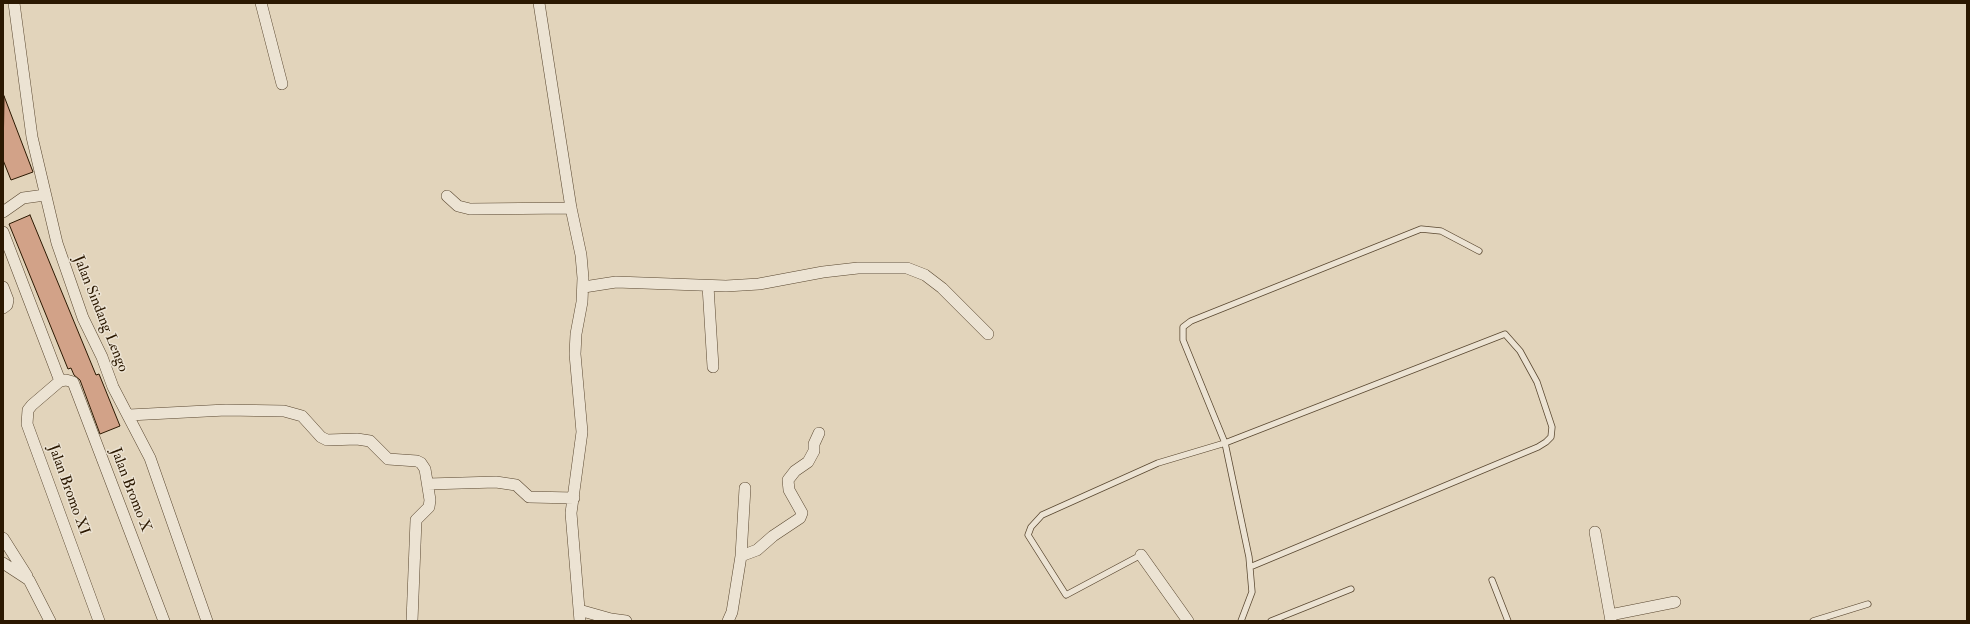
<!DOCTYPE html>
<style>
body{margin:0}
#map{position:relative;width:1970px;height:624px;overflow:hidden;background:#e2d4bb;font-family:"IM FELL Double Pica",serif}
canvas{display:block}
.frame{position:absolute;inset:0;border:4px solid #2b1801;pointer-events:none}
</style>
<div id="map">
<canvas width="1970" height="624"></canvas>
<div class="frame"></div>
</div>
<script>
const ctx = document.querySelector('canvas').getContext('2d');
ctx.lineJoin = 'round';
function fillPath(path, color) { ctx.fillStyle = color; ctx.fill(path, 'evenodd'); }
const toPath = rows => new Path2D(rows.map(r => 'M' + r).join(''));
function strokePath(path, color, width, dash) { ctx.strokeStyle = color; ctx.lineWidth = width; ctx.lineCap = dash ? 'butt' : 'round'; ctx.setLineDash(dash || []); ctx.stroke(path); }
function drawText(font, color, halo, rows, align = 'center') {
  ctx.font = font + ' "IM FELL Double Pica",serif'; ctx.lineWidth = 3; ctx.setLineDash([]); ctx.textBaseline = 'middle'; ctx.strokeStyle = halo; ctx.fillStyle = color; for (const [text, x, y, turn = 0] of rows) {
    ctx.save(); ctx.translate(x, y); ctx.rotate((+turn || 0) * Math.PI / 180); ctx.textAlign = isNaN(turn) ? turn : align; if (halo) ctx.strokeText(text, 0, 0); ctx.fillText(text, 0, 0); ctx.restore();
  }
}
const building = toPath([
 [4,96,33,172,11,180,3,160,4,96],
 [30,215,96,375,99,374,120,426,100,434,80,380,74,375,71,368,68,369,9,224,30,215]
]);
const lane = toPath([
 [1141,555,1066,595,1028,535,1031,527,1042,515,1158,463,1225,443,1505,334,1520,351,1537,382,1552,427,1551,437,1546,442,1538,447,1250,567],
 [1492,580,1508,621],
 [1241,621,1252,592,1249,557,1225,443,1183,340,1183,327,1191,321,1421,229,1441,231,1479,251],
 [1271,621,1351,589],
 [1813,621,1868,604]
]);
const street = toPath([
 [14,3,32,137,57,243,83,318,102,357,113,387,150,458,207,621],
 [261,3,282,84],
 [539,3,571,208,581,255,583,278,582,302,576,334,575,354,582,432,571,513,580,621],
 [447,196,458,206,470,209,571,208],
 [3,212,23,198,45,195],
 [3,232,60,381],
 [708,286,713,367],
 [3,287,8,300,7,305,3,308],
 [584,287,616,282,726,286,759,284,823,272,858,268,907,268,925,275,942,288,988,334],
 [129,415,226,410,284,411,302,416,321,437,327,440,357,439,370,441,388,459,417,461,421,463,425,469,430,500,429,507,416,520,412,621],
 [428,484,496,482,516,485,529,497,574,498],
 [1595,532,1611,621],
 [3,538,27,576],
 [1141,555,1188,621],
 [741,556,745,488],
 [3,563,29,580,50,621],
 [579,610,611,619,626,621],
 [1610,615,1675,602],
 [99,621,27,424,28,410,32,405,60,381,66,380,73,382,164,621],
 [728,621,732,612,741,556,757,550,773,536,800,518,802,513,789,490,788,480,795,471,808,462,814,451,814,444,819,433]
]);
const streetNames = [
 ["Jalan Sindang Lengo",100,314,68],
 ["Jalan Bromo XI",68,490,70],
 ["Jalan Bromo X",130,490,69]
];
fillPath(building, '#d2a288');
strokePath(building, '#2b1801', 1);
strokePath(lane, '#594730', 7);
strokePath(street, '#594730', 12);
strokePath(lane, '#ece3d3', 5.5);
strokePath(street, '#ece3d3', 11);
drawText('15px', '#2b1801', '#ece3d3', streetNames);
</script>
